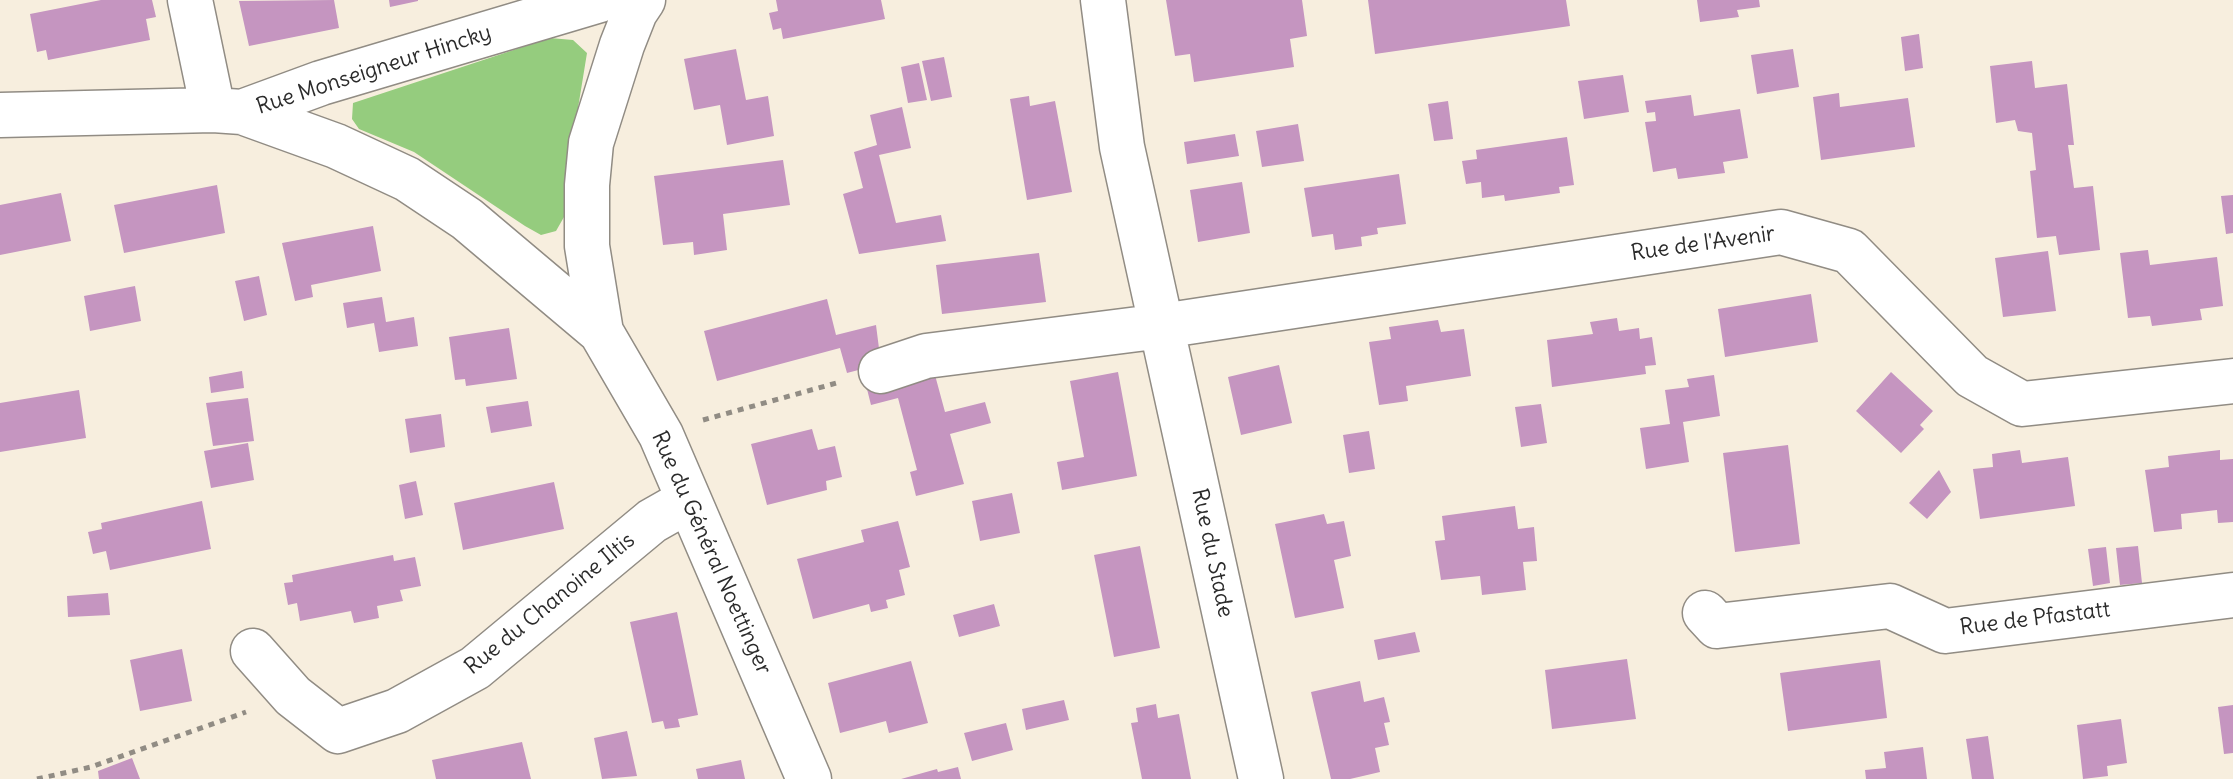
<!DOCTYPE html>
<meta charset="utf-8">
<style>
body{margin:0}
canvas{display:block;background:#f7eede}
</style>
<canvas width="2233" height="779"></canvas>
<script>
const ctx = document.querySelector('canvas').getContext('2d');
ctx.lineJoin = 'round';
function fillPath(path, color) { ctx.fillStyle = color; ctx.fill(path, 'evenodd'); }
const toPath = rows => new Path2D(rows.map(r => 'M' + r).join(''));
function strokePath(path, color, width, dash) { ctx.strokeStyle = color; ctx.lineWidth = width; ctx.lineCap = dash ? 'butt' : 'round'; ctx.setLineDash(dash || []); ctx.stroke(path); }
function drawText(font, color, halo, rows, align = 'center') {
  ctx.font = font + ' Delius,sans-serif'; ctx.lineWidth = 6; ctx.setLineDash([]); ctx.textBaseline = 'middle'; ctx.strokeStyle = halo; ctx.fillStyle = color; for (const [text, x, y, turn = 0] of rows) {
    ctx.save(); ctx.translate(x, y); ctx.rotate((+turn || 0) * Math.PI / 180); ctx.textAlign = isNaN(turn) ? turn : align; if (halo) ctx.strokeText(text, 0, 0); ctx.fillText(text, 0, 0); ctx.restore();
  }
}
const green = toPath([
 [550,38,573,40,587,53,570,157,564,217,556,231,541,235,525,226,414,152,359,129,352,119,353,103]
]);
const building = toPath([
 [101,0,152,0,156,17,146,19,150,40,48,60,46,50,37,52,30,14],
 [334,0,339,28,249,46,239,1],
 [389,0,418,0,418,1,390,7],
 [776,0,881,0,885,19,783,39,781,28,773,30,769,13,778,11],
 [1166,0,1302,0,1307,36,1290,39,1294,67,1194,82,1190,54,1175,56],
 [1368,0,1566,0,1570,26,1375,54],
 [1697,0,1759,0,1760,7,1737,10,1739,17,1700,22],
 [1919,34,1923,68,1905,71,1901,37],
 [736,49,746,100,768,96,774,136,727,145,720,105,694,110,684,59],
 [1793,49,1799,87,1757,94,1751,55],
 [944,57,952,97,931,101,922,61],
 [2032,61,2035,88,2067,84,2074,145,2068,145,2074,188,2093,186,2100,250,2059,255,2056,236,2037,238,2030,171,2036,170,2032,133,2018,131,2015,120,1996,123,1990,66],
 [919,63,927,100,908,103,901,67],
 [1623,75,1629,112,1584,119,1578,81],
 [1839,93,1840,107,1908,98,1915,147,1821,160,1813,97],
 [1691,95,1694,116,1740,109,1748,158,1723,162,1725,173,1678,179,1676,168,1653,172,1645,122,1656,121,1655,112,1647,113,1645,101],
 [1029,96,1030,106,1055,101,1072,192,1027,200,1010,99],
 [1448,101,1453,139,1434,141,1428,104],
 [902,107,911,148,879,155,896,223,941,215,946,241,859,254,843,194,863,188,854,152,877,145,870,115],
 [1298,124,1304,161,1262,167,1256,131],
 [1235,134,1239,156,1187,164,1184,142],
 [1567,137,1574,185,1559,187,1560,193,1505,201,1504,195,1482,198,1481,182,1466,184,1462,161,1477,159,1476,150],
 [783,160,790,205,723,214,727,250,694,255,693,242,663,245,654,176],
 [1399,174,1406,224,1377,228,1378,234,1361,237,1362,246,1335,250,1333,234,1312,237,1304,188],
 [1242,182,1250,233,1198,242,1190,190],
 [217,185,225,233,124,253,114,205],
 [61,193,71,241,0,255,0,205],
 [2233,195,2233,233,2226,234,2221,196],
 [373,226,381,271,311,285,313,297,295,301,282,243],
 [2148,250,2150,265,2217,257,2223,306,2200,309,2202,320,2152,326,2150,316,2128,318,2120,253],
 [2048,251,2056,311,2003,317,1995,258],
 [1039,253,1046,302,942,314,936,265],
 [259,276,267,315,244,321,235,281],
 [135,286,141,321,90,331,84,296],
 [1811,294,1818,342,1725,357,1718,309],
 [382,297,386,322,414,317,418,346,379,352,374,323,347,328,343,303],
 [827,299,836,335,876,325,881,364,847,373,840,348,717,381,704,331],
 [1617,318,1619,331,1639,328,1640,339,1652,337,1656,365,1645,366,1646,374,1552,387,1547,340,1593,334,1590,322],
 [1438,320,1441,332,1464,329,1471,376,1406,386,1408,401,1379,405,1369,342,1391,339,1389,327],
 [509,328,517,379,466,386,465,379,455,380,449,337],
 [932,364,945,412,985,402,991,423,950,434,964,484,916,496,910,472,917,470,898,398,871,405,865,381],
 [1279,365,1292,423,1241,435,1228,377],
 [242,371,244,388,211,393,209,377],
 [1118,372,1137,476,1062,490,1057,462,1084,457,1070,381],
 [1891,372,1933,411,1920,425,1924,429,1901,453,1856,411],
 [1714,375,1720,416,1683,422,1689,462,1646,469,1640,428,1670,424,1665,390,1689,387,1687,379],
 [79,390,86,438,0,452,0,403],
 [248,398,254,441,213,446,206,403],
 [528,401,532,426,491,433,486,407],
 [1541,404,1547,443,1521,447,1515,407],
 [441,414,445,447,410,453,405,419],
 [812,429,818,450,835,446,842,477,826,481,827,490,767,505,751,444],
 [1369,431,1375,469,1349,473,1343,435],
 [248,443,254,480,211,488,204,451],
 [1788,445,1800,544,1735,552,1723,453],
 [2020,450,2022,463,2068,457,2075,506,1980,519,1973,469,1993,467,1992,454],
 [2220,450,2220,460,2233,459,2233,522,2218,523,2217,510,2181,514,2182,529,2154,532,2145,470,2169,467,2168,456],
 [1939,470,1951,492,1927,519,1909,503],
 [416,481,423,515,405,519,399,485],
 [554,482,564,529,463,550,454,503],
 [1012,493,1020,533,980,541,972,501],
 [202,501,211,549,110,570,106,551,93,554,88,532,102,529,101,523],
 [1515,506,1518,529,1534,527,1537,561,1523,562,1526,590,1482,595,1480,576,1441,580,1435,541,1445,540,1442,516],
 [1324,514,1327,524,1344,521,1351,556,1334,560,1344,608,1295,618,1275,524],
 [898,521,910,567,899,570,905,595,886,600,888,608,871,612,869,604,813,619,797,559,864,542,861,530],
 [1140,546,1160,648,1114,657,1094,555],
 [2138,546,2142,583,2120,585,2116,548],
 [2106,547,2110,583,2093,586,2088,549],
 [393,555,394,561,415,557,421,586,400,590,403,601,377,606,379,618,354,623,351,611,300,621,297,603,288,605,284,583,293,582,292,575],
 [108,593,110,615,68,617,67,596],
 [994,604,1000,626,959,637,953,615],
 [677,612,698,715,678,719,680,727,665,729,663,721,652,723,630,622],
 [1415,632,1420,652,1378,660,1374,640],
 [182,649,192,701,140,711,130,660],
 [1627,659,1636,719,1552,729,1545,670],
 [1880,660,1887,718,1788,731,1780,673],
 [911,661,928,723,889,733,886,721,840,733,828,683],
 [1360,681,1364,702,1384,697,1390,722,1384,723,1389,745,1375,748,1380,772,1350,779,1331,779,1311,692],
 [1064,700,1069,720,1026,730,1022,709],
 [1156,704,1158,718,1179,714,1191,779,1142,779,1131,723,1138,722,1136,708],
 [2233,705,2233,753,2224,754,2218,707],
 [2121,719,2127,763,2107,766,2108,776,2083,779,2077,725],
 [1006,723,1013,750,972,761,964,733],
 [627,731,637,776,602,779,594,738],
 [1988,736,1994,779,1972,779,1966,739],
 [522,742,531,779,436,779,432,760],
 [1923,747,1927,779,1866,779,1865,770,1886,768,1884,752],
 [132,758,140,779,99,779,98,771],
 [741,760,745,779,698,779,696,769],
 [958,767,961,779,901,779,937,769,938,772]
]);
const path = toPath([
 [703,420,840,382],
 [37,779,91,767,246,712]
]);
const minor = toPath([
 [190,0,213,110],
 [1103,0,1122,147,1261,779],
 [242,112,336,146,407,179,467,219,601,332,661,435,809,779],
 [0,115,213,110,242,112,321,83,600,0],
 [601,332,587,246,587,185,591,143,622,45,635,12,643,0],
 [881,371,926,356,1162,326,1781,232,1849,251,1972,376,2022,404,2233,381],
 [1705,613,1717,626,1890,606,1945,631,2233,595],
 [253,651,293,696,338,731,397,711,475,668,652,521,689,500]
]);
const streetNames = [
 ["Rue Monseigneur Hincky",374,70,-18],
 ["Rue de l'Avenir",1703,244,-8],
 ["Rue du Général Noettinger",711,553,66],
 ["Rue du Stade",1212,553,78],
 ["Rue du Chanoine Iltis",550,604,-39],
 ["Rue de Pfastatt",2035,619,-7]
];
fillPath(green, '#95cc7e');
fillPath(building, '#c595c0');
strokePath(minor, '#918c84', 47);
strokePath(path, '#918c84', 5, [6, 6]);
strokePath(minor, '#fff', 44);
drawText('22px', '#2b2b2b', '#fff', streetNames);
</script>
